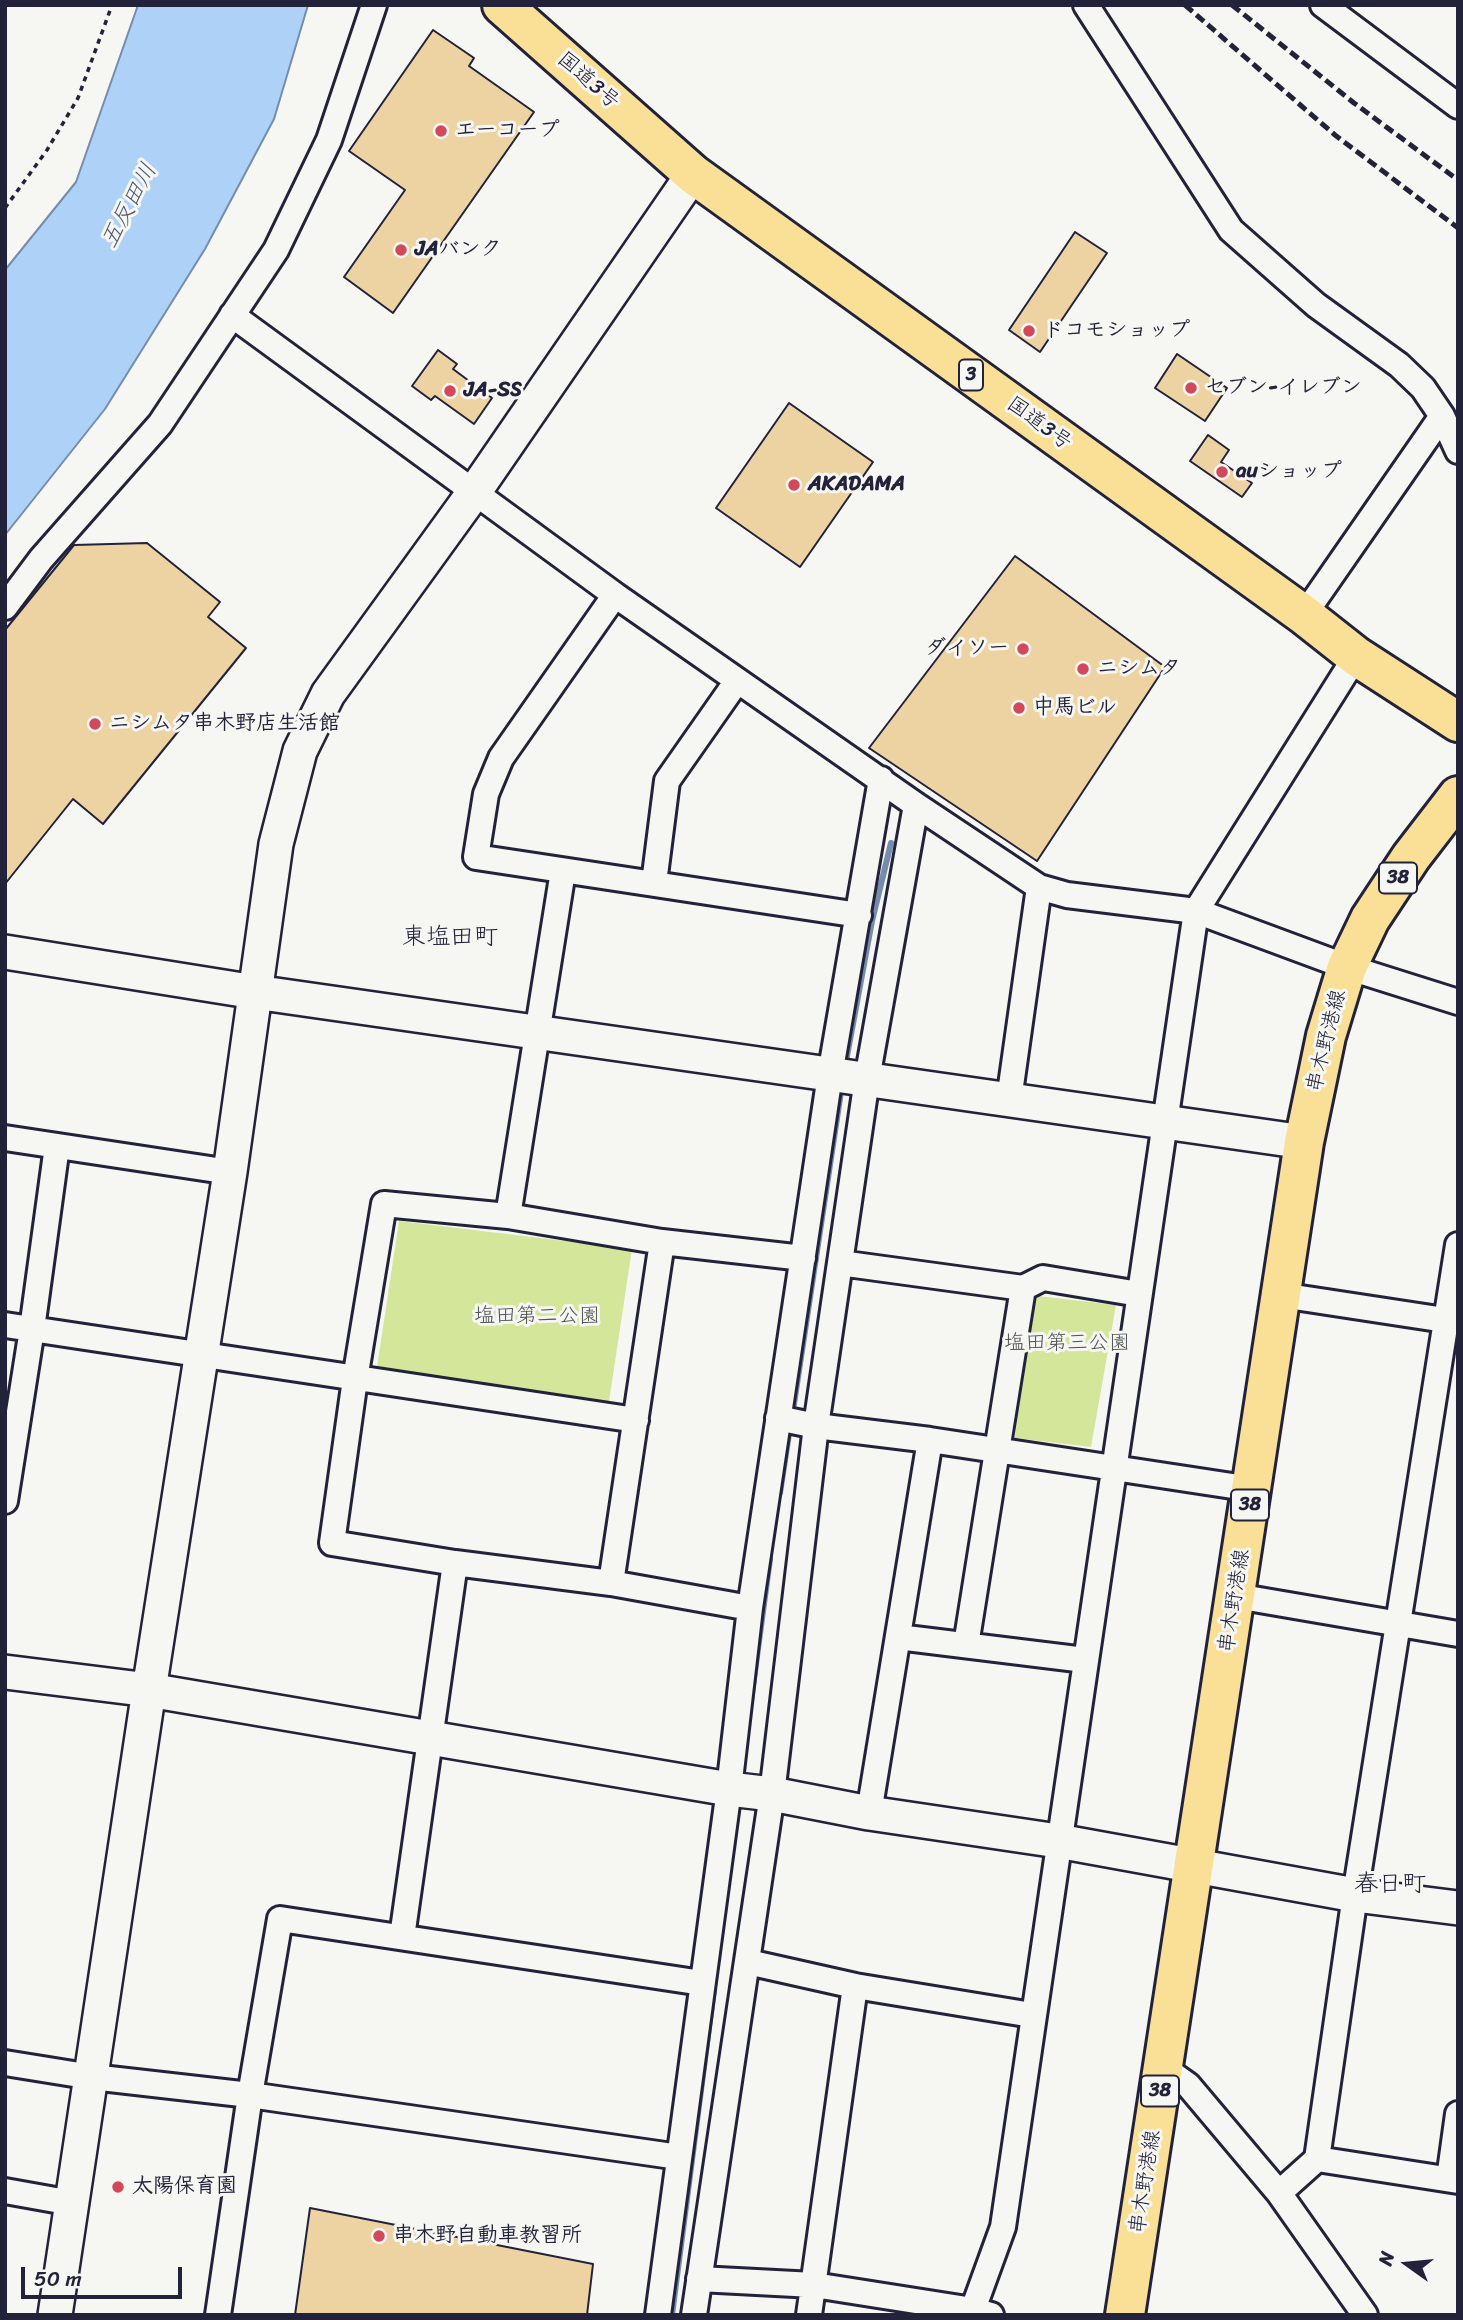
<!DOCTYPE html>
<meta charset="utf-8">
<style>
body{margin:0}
#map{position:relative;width:1463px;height:2320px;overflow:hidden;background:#f6f6f2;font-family:Sriracha,sans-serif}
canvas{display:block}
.frame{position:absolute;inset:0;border:7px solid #22223b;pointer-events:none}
.north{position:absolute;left:1372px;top:2229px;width:70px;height:70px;-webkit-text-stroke:5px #f6f6f2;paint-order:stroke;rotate:285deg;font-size:19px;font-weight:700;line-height:28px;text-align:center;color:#22223b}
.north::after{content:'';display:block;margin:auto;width:24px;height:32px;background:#22223b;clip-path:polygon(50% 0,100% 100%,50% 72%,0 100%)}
.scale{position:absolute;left:21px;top:2267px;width:161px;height:32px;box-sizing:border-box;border:4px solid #22223b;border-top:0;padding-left:9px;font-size:21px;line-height:24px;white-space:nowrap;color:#22223b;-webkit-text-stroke:5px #f6f6f2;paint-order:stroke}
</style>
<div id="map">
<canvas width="1463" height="2320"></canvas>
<div class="frame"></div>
<div class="north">N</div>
<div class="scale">50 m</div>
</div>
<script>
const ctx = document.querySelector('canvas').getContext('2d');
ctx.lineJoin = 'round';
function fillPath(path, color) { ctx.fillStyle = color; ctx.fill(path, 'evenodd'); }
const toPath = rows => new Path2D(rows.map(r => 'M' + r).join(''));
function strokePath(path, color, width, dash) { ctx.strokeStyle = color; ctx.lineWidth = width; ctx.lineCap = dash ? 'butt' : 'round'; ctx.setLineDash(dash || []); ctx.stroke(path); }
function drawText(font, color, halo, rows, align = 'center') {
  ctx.font = font + ' Sriracha,"Klee One",sans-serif'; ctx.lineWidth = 6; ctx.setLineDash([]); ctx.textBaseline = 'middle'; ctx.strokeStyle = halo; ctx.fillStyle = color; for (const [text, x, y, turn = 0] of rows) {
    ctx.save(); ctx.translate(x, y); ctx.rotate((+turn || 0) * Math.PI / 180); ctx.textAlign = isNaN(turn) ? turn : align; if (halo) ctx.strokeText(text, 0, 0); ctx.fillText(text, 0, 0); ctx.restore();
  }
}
const green = toPath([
 [399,1221,632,1249,608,1408,376,1374],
 [1029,1295,1116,1305,1091,1447,1015,1438]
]);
const water = toPath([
 [138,5,308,5,274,119,205,249,105,409,5,535,5,270,76,182,138,5]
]);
const stream = toPath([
 [845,1067,872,921,891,843],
 [792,1417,842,1085],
 [780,1493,790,1427],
 [751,1701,770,1559],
 [672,2315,714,1989]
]);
const building = toPath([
 [433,30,474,58,469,66,534,112,393,313,344,277,405,190,349,151,433,30],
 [1075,232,1107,253,1040,352,1009,330,1075,232],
 [438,350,457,364,453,369,492,398,474,424,435,396,431,400,412,386,438,350],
 [1177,354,1227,388,1205,421,1155,388,1177,354],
 [789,403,873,462,800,567,716,508,789,403],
 [1208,435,1229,450,1221,462,1252,483,1242,497,1190,461,1208,435],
 [147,543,220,602,208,617,246,648,103,824,73,799,5,884,5,630,74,545,147,543],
 [1015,556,1165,667,1037,861,869,748,1015,556],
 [310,2208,593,2264,587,2315,295,2315,310,2208]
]);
const path = toPath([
 [5,208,47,150,78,98,112,5]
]);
const street = toPath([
 [1086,5,1231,230,1316,305,1399,365,1423,388,1442,416,1458,451],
 [1323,5,1458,106],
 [232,315,615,595,916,805,1039,887,1067,895,1196,911,1347,967,1458,1002],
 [615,595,501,758,486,794,476,857,859,915],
 [5,607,41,559,160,424,276,250,329,140,374,5],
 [1304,615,1442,416],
 [654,883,667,781,737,681],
 [1009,1100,1039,887],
 [5,1138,230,1172],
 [508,1216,563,871],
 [840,1263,1023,1288,1043,1278,1139,1294],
 [1281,1295,1458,1322],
 [5,1325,636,1420],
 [778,1418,816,1426,930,1440,1252,1489],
 [5,1501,32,1329,57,1146],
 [611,1583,662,1242],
 [1236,1596,1458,1634],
 [750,1608,611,1583,455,1563,332,1543,355,1379,384,1204,508,1216,662,1242,803,1258],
 [898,1637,1085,1660],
 [966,1645,1023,1288],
 [869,1813,930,1440],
 [402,1937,455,1563],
 [748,1962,855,1986,1032,2015],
 [5,2063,92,2077,250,2095,679,2157],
 [1164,2068,1188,2085,1279,2193,1365,2315],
 [1317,2159,1458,2181],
 [1449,2179,1458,2114],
 [5,2191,72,2203],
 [1279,2193,1317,2159,1355,1895,1458,1245],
 [699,2279,814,2285,973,2310,991,2315],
 [218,2315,250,2095,280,1919,702,1983],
 [658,2315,729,1789,750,1608,830,1075,881,779],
 [694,2315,772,1794,816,1426,867,1079,916,805],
 [809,2315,855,1986],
 [971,2315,1003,2227,1196,911,1356,656]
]);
const secondary = toPath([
 [5,952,255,992,1304,1142],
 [5,1672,149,1690,729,1789,772,1794,869,1813,1058,1841,1355,1895,1458,1908],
 [55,2315,149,1690,230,1172,276,844,300,751,328,694,475,491,693,174]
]);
const primary = toPath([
 [1125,2315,1304,1142,1326,1036,1347,967,1370,919,1411,857,1458,796]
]);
const highway = toPath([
 [502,5,693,174,1304,615,1356,656,1458,722]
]);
const rail = toPath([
 [1185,5,1335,135,1458,228],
 [1232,5,1354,103,1458,180]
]);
const markers = [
 [441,131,7,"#d1495b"],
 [401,250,7,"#d1495b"],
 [1029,331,7,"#d1495b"],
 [1191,388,7,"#d1495b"],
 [450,391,7,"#d1495b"],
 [1222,472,7,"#d1495b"],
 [794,485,7,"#d1495b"],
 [1023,649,7,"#d1495b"],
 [1083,669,7,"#d1495b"],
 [1019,708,7,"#d1495b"],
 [95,724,7,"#d1495b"],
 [118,2187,7,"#d1495b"],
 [379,2236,7,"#d1495b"]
];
const shields = [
 [971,375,24],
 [1398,878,38],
 [1250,1505,38],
 [1160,2091,38]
];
const shieldNames = [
 ["3",971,375],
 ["38",1398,878],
 ["38",1250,1505],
 ["38",1160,2091]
];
const streetNames = [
 ["国道3号",588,81,41],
 ["国道3号",1039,424,36],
 ["串木野港線",1327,1041,-76],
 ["串木野港線",1235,1601,-81],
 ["串木野港線",1146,2182,-81]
];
const poiNames = [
 ["エーコープ",455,131],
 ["JAバンク",415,250],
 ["ドコモショップ",1043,331],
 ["セブン-イレブン",1205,388],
 ["JA-SS",464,391],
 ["auショップ",1236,472],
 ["AKADAMA",808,485],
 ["ダイソー",1009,649,"right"],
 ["ニシムタ",1097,669],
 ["中馬ビル",1033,708],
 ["ニシムタ串木野店生活館",109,724],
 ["太陽保育園",132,2187],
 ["串木野自動車教習所",393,2236]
];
const parkNames = [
 ["塩田第二公園",537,1317],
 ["塩田第三公園",1067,1344]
];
const waterNames = [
 ["五反田川",130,206,-62]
];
const quarterNames = [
 ["東塩田町",450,938],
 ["春日町",1390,1885]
];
fillPath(green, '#d4e69a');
fillPath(water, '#aed2f7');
strokePath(water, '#768cac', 2);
strokePath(stream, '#768cac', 6);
fillPath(building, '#eed3a2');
strokePath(building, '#22223b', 2);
strokePath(street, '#22223b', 30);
strokePath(secondary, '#22223b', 38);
strokePath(primary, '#22223b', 44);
strokePath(highway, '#22223b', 44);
strokePath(path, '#22223b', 3.5, [5, 5]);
strokePath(street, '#f6f6f2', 24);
strokePath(secondary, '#f6f6f2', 33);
strokePath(primary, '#fadf96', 38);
strokePath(highway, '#fadf96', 38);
strokePath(rail, '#22223b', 5, [10, 5]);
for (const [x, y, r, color] of markers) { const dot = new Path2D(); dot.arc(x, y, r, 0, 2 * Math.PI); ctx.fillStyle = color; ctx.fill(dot); strokePath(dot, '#f6f6f2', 2.5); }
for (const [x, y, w] of shields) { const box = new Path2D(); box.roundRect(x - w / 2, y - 15.5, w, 31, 5); ctx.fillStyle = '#f6f6f2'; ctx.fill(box); strokePath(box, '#22223b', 2); }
drawText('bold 19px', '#22223b', null, shieldNames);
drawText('21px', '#22223b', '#f6f6f2', streetNames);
drawText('bold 21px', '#22223b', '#f6f6f2', poiNames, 'left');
drawText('21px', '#4e5353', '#f6f6f2', parkNames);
drawText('italic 23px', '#4c5773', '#f6f6f2', waterNames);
drawText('24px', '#22223b', '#f6f6f2', quarterNames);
</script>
